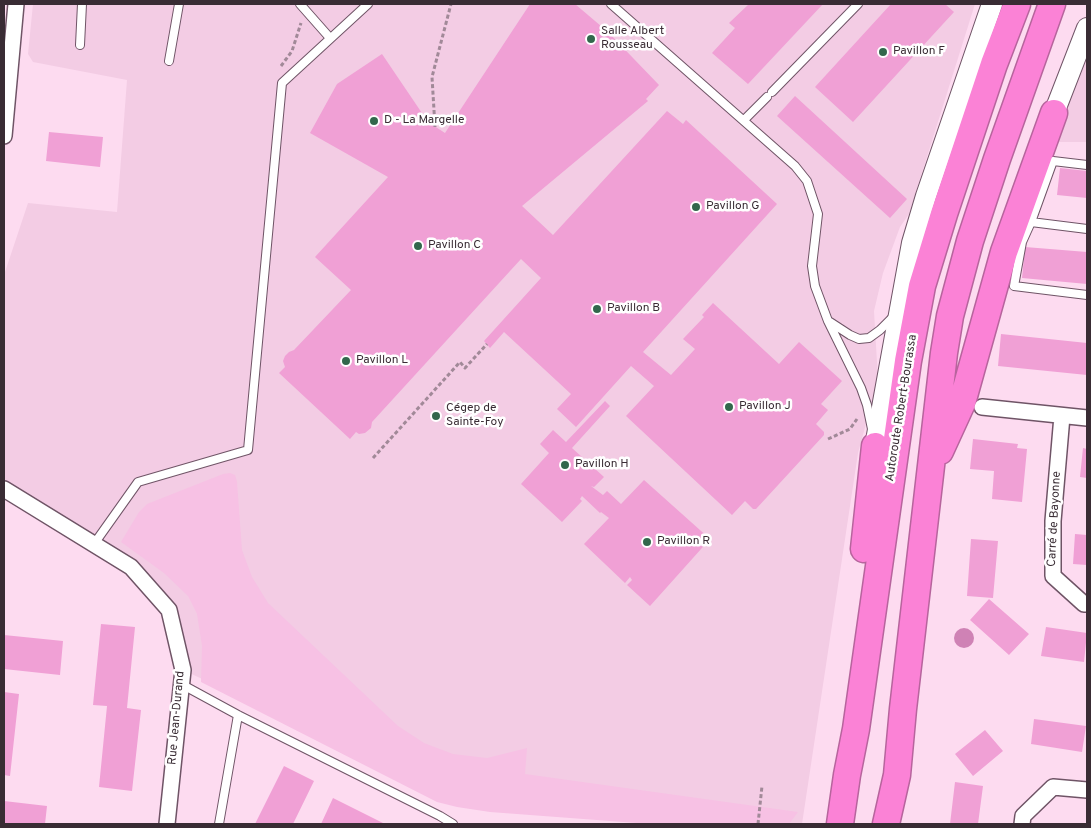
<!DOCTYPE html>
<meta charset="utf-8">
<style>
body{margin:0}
#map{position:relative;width:1091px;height:828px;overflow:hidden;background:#fddbf0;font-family:Overpass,sans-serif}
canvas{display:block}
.frame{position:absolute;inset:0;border:5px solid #392c34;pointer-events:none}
</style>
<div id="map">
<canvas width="1091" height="828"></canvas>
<div class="frame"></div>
</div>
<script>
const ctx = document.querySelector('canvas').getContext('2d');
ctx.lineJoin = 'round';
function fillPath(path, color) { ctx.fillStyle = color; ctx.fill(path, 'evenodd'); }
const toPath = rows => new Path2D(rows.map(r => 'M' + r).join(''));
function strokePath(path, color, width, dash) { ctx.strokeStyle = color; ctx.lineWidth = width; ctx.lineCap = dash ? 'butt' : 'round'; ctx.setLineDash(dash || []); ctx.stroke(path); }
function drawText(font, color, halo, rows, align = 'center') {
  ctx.font = font + ' Overpass,sans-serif'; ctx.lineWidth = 5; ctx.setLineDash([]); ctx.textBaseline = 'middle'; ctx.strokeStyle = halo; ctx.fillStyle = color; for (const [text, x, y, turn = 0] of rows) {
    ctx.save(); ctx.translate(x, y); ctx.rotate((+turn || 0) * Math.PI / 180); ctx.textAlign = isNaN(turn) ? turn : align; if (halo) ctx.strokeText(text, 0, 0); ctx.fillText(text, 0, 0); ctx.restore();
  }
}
const built = toPath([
 [33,4,975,4,909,214,900,227,883,273,874,311,878,380,858,453,802,824,750,824,442,791,183,670,169,610,131,567,4,489,4,275,28,203,117,212,127,80,33,62,28,54],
 [1087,14,1087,142,1049,142]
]);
const green = toPath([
 [230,473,235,475,237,482,242,550,252,577,268,603,398,726,424,743,453,754,487,758,527,748,525,774,798,812,789,824,650,824,490,812,457,807,437,802,201,682,202,646,197,614,188,596,164,573,121,542,139,512,147,504,223,474]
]);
const water = toPath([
 '954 638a10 10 0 1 1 20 0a10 10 0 1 1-20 0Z'
]);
const building = toPath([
 [530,4,575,4,608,32,659,85,646,99,648,101,522,206,553,235,667,111,683,124,686,120,777,204,643,352,671,375,695,349,683,339,704,317,702,315,713,303,779,364,799,342,842,381,821,404,828,410,816,424,824,432,824,435,756,509,753,509,745,501,732,515,626,416,654,386,631,366,576,427,557,409,571,394,504,332,490,348,484,341,541,278,521,259,372,422,371,428,365,433,359,434,356,432,350,439,279,373,285,367,283,361,285,356,289,352,294,350,351,290,315,257,388,177,310,133,337,84,382,54,428,122,445,133],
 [749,4,823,4,748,84,712,53,735,28,729,23],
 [891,4,945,4,954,12,853,122,815,87],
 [795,96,907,199,890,218,777,116],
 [49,132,103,137,100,167,46,161],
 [1060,168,1087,171,1087,198,1057,195],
 [1025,247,1087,252,1087,284,1022,278],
 [1001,334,1087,343,1087,375,998,366],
 [605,401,610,406,572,448,604,477,594,487,591,486,603,495,607,491,621,504,644,480,710,539,650,606,627,585,632,580,630,577,625,583,584,544,609,518,601,512,600,513,582,496,580,499,582,501,562,522,521,484,549,453,540,444,553,430,566,442],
 [973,439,1018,444,1017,448,1027,449,1022,502,992,499,994,471,970,469],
 [1083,448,1087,449,1087,478,1080,477],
 [1075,534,1087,535,1087,565,1073,564],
 [971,539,998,541,993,598,967,596],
 [989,599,1029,634,1009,655,970,620],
 [101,624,135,627,127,708,141,710,132,791,99,787,107,706,93,705],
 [1046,627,1087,633,1084,662,1041,656],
 [4,635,63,641,60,675,4,669],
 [4,692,19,694,10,776,4,775],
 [1034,719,1086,726,1082,752,1031,744],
 [985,730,1003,751,973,776,955,754],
 [284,766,314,781,293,824,255,824],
 [955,782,983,786,978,824,950,824],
 [333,798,385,824,321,824],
 [4,801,47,806,45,824,4,824]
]);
const path = toPath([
 [281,66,292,51,301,23],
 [435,127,432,77,451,4],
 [828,439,850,429,857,419],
 [373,458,460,362,465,368,487,344],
 [758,824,762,786]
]);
const service = toPath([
 [300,4,330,38],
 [611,4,795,166,807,181,818,214,812,266,815,286,828,321,861,388,867,405,872,429],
 [80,45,82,4],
 [169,61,179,4],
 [772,92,858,4],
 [744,120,767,97],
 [1087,165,1053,161,1031,222,1022,242,1014,286,1087,295],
 [1031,222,1087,229],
 [830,322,850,335,859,339,869,338,880,330,893,317],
 [94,544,138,482,248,450,282,83,368,4],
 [181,684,238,715,440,816,453,824],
 [219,824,238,715]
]);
const minor = toPath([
 [4,136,16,4],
 [982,407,1087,418],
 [1062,416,1053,521,1053,576,1084,604,1087,604],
 [4,489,131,567,169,610,183,670,167,824],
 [1022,824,1023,816,1053,787,1087,790]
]);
const secondary = toPath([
 [1054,113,1087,28],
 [875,446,912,243,926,196,992,4]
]);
const motorway = toPath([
 [940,451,962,403,1004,252,1054,113],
 [864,549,875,446],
 [840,824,847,775,856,729,908,361,922,286,944,214,994,64,1017,4],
 [886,824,897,775,903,709,944,353,950,316,970,241,997,159,1052,4]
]);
const markers = [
 [591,39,5,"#32674c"],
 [883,52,5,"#32674c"],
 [374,121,5,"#32674c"],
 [696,207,5,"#32674c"],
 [418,246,5,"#32674c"],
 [597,309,5,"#32674c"],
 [346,361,5,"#32674c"],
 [729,407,5,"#32674c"],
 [436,416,5,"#32674c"],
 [565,465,5,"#32674c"],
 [647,542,5,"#32674c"]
];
const poiNames = [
 ["Salle Albert",601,32],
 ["Rousseau",601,46],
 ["Pavillon F",893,52],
 ["D - La Margelle",384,121],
 ["Pavillon G",706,207],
 ["Pavillon C",428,246],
 ["Pavillon B",607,309],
 ["Pavillon L",356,361],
 ["Pavillon J",739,407],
 ["Cégep de",446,409],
 ["Sainte-Foy",446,423],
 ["Pavillon H",575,465],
 ["Pavillon R",657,542]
];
const streetNames = [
 ["Autoroute Robert-Bourassa",902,408,-81],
 ["Carré de Bayonne",1055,519,-87],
 ["Rue Jean-Durand",177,718,-85]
];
fillPath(built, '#f3cce4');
fillPath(green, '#f7c1e4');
fillPath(water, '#cf82b5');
fillPath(building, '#f0a0d5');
strokePath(service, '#6f5466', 10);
strokePath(minor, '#6f5466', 18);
strokePath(secondary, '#6f5466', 22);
strokePath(motorway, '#b7649d', 29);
strokePath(path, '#a18998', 3, [4, 2.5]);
strokePath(service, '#fff', 8);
strokePath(minor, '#fff', 15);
strokePath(secondary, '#fff', 20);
strokePath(motorway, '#fb82d6', 26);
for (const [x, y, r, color] of markers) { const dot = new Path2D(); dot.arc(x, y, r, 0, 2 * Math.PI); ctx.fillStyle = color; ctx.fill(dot); strokePath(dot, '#fff', 2); }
drawText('12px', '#392c34', '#fff', poiNames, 'left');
drawText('12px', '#392c34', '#fff', streetNames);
</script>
